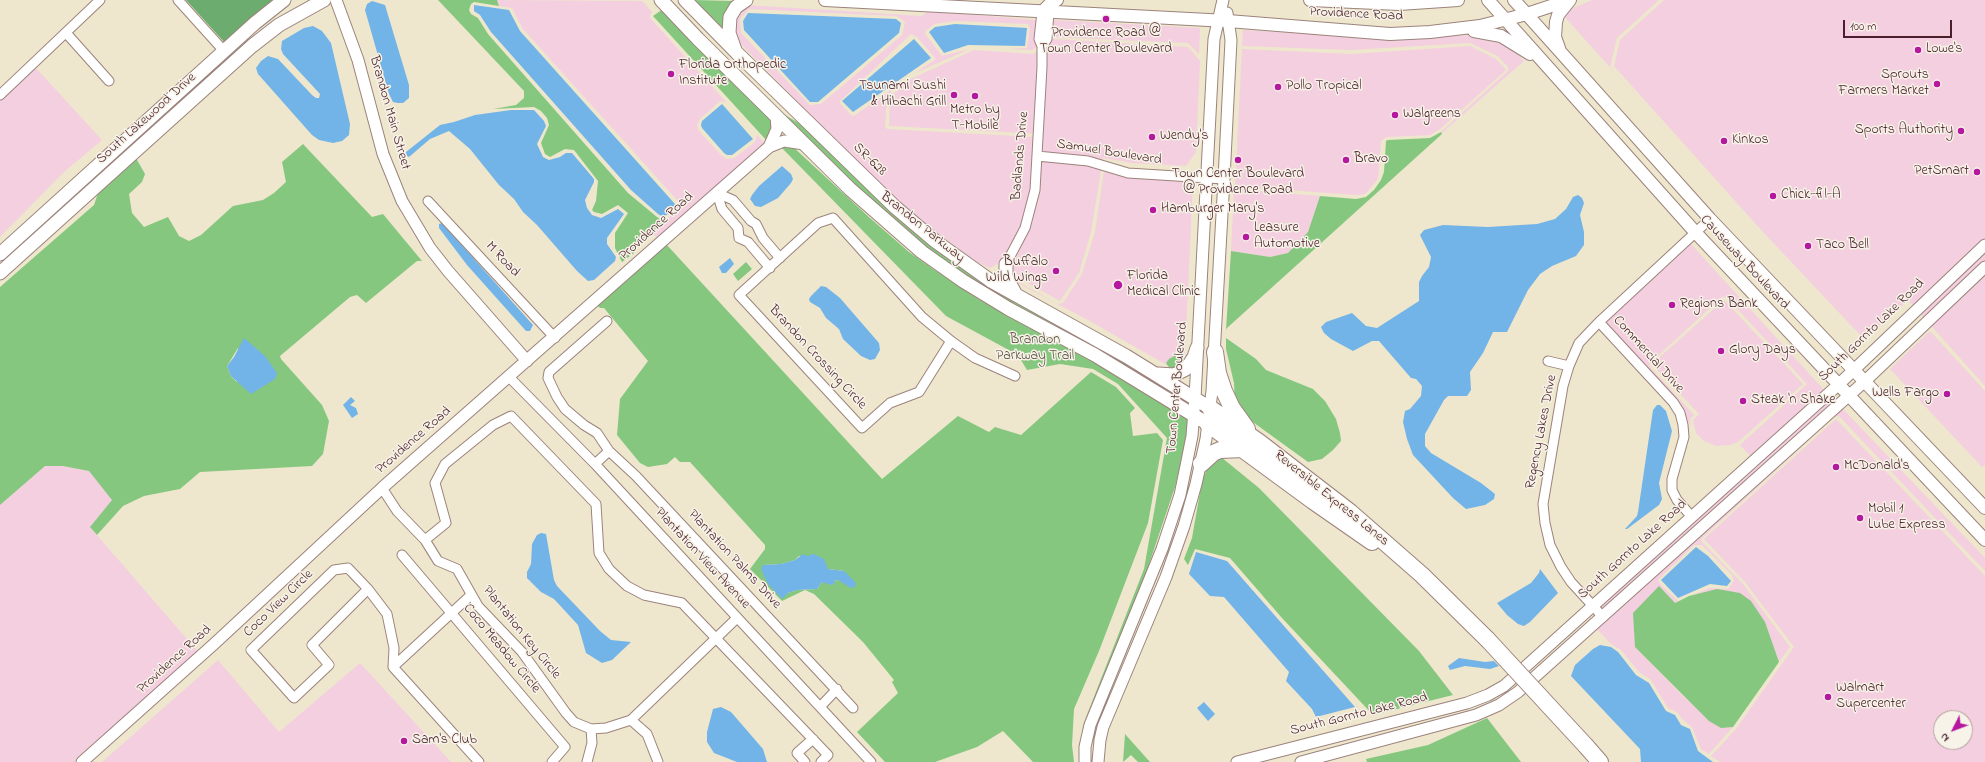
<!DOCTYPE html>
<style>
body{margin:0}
#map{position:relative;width:1985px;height:762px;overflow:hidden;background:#eee7cd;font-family:"Indie Flower",sans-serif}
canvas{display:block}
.north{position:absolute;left:1933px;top:710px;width:40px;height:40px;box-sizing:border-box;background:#f7f3e8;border:1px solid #b29e9c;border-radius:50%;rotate:228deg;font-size:11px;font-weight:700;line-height:16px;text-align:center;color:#4a1f2b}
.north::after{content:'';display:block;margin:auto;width:14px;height:18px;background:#b5179e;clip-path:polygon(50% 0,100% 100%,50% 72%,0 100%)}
.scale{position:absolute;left:1843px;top:20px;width:109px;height:18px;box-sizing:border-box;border:2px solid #4a1f2b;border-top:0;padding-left:5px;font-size:12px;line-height:14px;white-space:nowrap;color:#4a1f2b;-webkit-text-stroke:3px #f7f3e8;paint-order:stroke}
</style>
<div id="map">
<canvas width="1985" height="762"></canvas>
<div class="north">N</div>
<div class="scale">100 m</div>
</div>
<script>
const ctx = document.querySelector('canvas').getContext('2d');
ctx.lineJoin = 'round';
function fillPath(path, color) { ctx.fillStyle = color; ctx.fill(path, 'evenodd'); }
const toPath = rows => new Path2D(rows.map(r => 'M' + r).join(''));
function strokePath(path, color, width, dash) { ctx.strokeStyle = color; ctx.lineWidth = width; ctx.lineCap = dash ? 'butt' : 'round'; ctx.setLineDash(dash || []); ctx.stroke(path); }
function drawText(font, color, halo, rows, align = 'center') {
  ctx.font = font + ' "Indie Flower",sans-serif'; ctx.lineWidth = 3; ctx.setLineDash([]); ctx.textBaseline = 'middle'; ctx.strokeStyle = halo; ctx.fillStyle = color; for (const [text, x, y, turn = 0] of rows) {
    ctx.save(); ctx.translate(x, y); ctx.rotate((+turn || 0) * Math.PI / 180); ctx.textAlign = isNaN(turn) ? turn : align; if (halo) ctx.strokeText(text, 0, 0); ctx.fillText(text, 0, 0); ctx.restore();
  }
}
const built = toPath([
 [497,0,642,1,652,12,650,15,650,18,726,102,720,101,700,119,697,125,699,131,721,155,727,159,734,158,753,144,756,140,757,135,765,144,660,239,651,233,674,213,678,204,678,201,523,29,512,8,499,6],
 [1592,0,1659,0,1617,38,1610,67,1677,142,1563,15,1566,11],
 [1664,0,1985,0,1985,386,1908,300,1864,339,1763,232,1614,66,1620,40],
 [746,5,922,16,928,11,1036,20,1035,39,1038,46,1032,50,1008,49,1027,48,1030,28,1028,24,955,21,934,24,926,31,925,34,942,56,970,49,915,73,936,59,917,37,911,34,839,102,851,115,854,116,895,87,887,97,885,126,887,129,1034,137,1031,190,1022,225,1004,260,990,268,975,261,927,225,894,198,818,123,737,40,735,24,739,10],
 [749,9,896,16,903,20,905,23,902,35,821,104,810,105,741,33,740,19],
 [1052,20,1200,28,1199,54,1188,43,1051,37],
 [1243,30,1380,38,1473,35,1488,37,1509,45,1524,61,1442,133,1441,132,1508,71,1508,67,1498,56,1470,43,1351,50,1242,46],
 [1053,39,1188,47,1200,61,1196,152,1186,166,1133,163,1103,158,1091,232,1079,273,1060,301,1010,273,1033,218,1042,134,889,126,890,97,911,79,974,50,1033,54],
 [1470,46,1496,59,1506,70,1440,129,1430,135,1386,137,1381,141,1378,179,1365,194,1356,195,1235,186,1242,49,1351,54],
 [35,67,102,140,64,172,0,237,0,100],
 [1104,171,1127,177,1193,181,1185,354,1172,368,1088,320,1063,307,1012,280,1011,278,1058,304,1063,303,1082,274,1095,232],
 [1234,189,1320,196,1308,232,1288,253,1270,257,1231,251],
 [1690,243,1825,391,1752,458,1740,445,1807,384,1726,297,1722,297,1649,364,1650,367,1694,415,1690,419,1691,426,1676,399,1604,322],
 [1724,300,1803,384,1738,442,1730,445,1716,446,1704,441,1696,433,1693,420,1699,414,1652,364],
 [1930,331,1985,391,1985,465,1982,467,1890,369],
 [1831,396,1836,401,1604,611,1600,607],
 [1841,407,1985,558,1985,571,1839,416,1834,417,1701,539,1702,542,1743,584,1790,647,1779,662,1765,622,1699,593,1689,596,1710,588,1728,589,1734,581,1732,575,1702,545,1694,545,1658,580,1659,583,1678,601,1635,647,1685,698,1721,728,1733,727,1709,754,1701,749,1692,727,1682,719,1677,712,1668,708,1651,680,1639,672,1621,650,1611,644,1596,628],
 [1836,419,1985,576,1985,762,1720,762,1711,756,1736,729,1794,647,1745,582,1704,539],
 [1941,718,1965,718,1965,742,1941,742],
 [45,466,63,466,89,471,113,500,90,527,199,653,77,762,0,762,0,505],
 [218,660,279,732,360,663,451,762,102,762]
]);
const green = toPath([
 [438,0,497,0,499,6,474,2,471,4,469,10,471,14,478,18,488,34,628,193,657,217,662,220,668,218,638,244,634,253,622,262,615,248,615,233,628,213,618,205,602,214,594,212,592,210,596,201,598,181,574,150,565,149,550,157,545,154,541,143,549,125,547,118,541,111,534,107,493,109,516,105,524,98,524,91],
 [693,0,734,1,724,31],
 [663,9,773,121,774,130,767,141,653,16],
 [780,112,809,129,884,202,1053,320,1182,396,1181,399,1179,400,966,278,895,224],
 [1441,132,1442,134,1227,328,1226,330,1231,251,1270,257,1288,253,1308,232,1320,196,1356,199,1366,197,1374,190,1381,180,1384,172,1386,141,1388,140,1430,138],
 [303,144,372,217,383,214,422,261,417,261,366,303,357,295,350,297,280,356,281,359,322,405,329,421,323,454,312,466,200,472,180,489,144,496,123,506,97,535,90,527,112,500,89,471,63,466,45,466,0,505,0,287,94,205,98,193,136,158,145,174,142,182,129,194,132,213,144,227,168,217,179,236,189,241,201,235,233,206,263,200,274,193,286,182,282,162],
 [238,348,237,382,231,376,227,366],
 [791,145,870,218,909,252,936,271,978,299,1120,375,1180,412,1187,419,1188,426,1186,441,1175,487,1141,588,1081,730,1144,569,1167,438,1118,384,1093,369,1060,364,1027,370,1018,355,946,316,780,146],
 [666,244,882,479,958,416,989,432,995,427,1021,435,1091,372,1116,387,1135,408,1130,413,1133,436,1157,433,1163,440,1148,523,1099,651,1074,709,1072,745,1074,762,1033,762,1003,731,977,747,935,762,885,762,857,732,898,693,892,682,894,680,863,642,814,594,805,590,782,601,750,569,765,549,765,545,690,462,680,462,675,457,667,464,648,467,640,463,617,435,620,399,648,361,604,308,600,308,597,305],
 [799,556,807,556,828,569,844,571,845,583,838,580,822,582,817,589,797,590,788,593,763,565,781,564,795,560],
 [746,262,752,269,738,281,733,274],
 [1226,338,1256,359,1266,370,1313,389,1325,401,1336,419,1340,433,1341,441,1333,450,1322,459,1308,462,1239,412,1235,404,1234,383,1226,349],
 [1176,355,1182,356,1186,362,1170,369,1166,363,1169,359],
 [1221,457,1259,488,1419,651,1453,695,1373,715,1282,618,1230,558,1195,549,1188,565,1184,559,1192,538,1202,481,1209,464],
 [1659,586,1675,603,1689,596,1717,589,1740,593,1751,601,1765,622,1779,662,1733,727,1721,728,1709,721,1635,647,1633,613],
 [1487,718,1521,762,1367,762,1366,759,1428,745],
 [1125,734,1150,762,1138,762,1131,755,1123,762]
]);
const forest = toPath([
 [186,0,273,0,225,43]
]);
const water = toPath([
 [372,1,385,5,409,85,409,98,403,103,398,103,393,102,389,94,365,10,367,4],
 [474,5,509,10,520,31,675,204,671,212,663,217,658,214,631,190,491,32,480,15,474,11],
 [748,13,896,19,901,23,899,33,818,102,810,102,744,30,743,21],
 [955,24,1027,28,1025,46,968,45,944,53,929,32,935,27],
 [313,26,322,31,331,43,350,124,349,135,342,141,333,143,319,140,312,135,258,74,256,68,261,61,268,56,278,59,312,95,316,98,319,98,320,94,283,54,281,49,282,41,304,28],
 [914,39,931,58,853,112,842,101],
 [722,104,753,139,732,155,727,155,724,153,702,128,701,125,702,121],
 [511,110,534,110,544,121,546,126,537,144,543,157,549,160,560,157,566,153,572,153,594,179,594,182,585,200,587,208,592,215,601,218,618,209,624,214,607,238,607,244,616,257,615,261,594,280,588,281,577,271,537,225,523,212,514,199,499,185,470,149,449,131,430,139,409,157,406,155,406,152,440,125,454,122,475,115],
 [782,166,791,174,793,179,791,183,778,198,761,207,755,206,750,199,752,195,759,186],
 [1578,195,1582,198,1584,203,1580,215,1584,232,1584,245,1576,256,1552,266,1540,274,1528,290,1507,332,1493,332,1483,353,1470,372,1471,390,1467,396,1448,396,1444,400,1425,434,1425,446,1431,453,1481,483,1495,494,1494,499,1485,505,1466,509,1453,498,1413,455,1407,439,1403,422,1405,411,1410,409,1421,396,1422,386,1416,379,1411,378,1379,341,1372,341,1353,351,1331,339,1324,333,1321,327,1326,322,1352,313,1366,326,1377,328,1419,301,1419,282,1422,276,1429,267,1431,257,1420,235,1424,230,1443,225,1488,227,1537,224,1555,219,1566,209,1573,197],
 [442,223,533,325,530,331,526,331,467,265,439,228,439,224],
 [730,258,734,264,726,273,722,273,719,267],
 [821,286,826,287,840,298,879,343,880,350,875,359,870,360,861,356,843,339,839,329,826,318,820,308,810,302,809,299,811,296],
 [244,338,265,356,277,373,275,379,251,394,231,376,227,366,234,357],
 [351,397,355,401,350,405,356,408,358,414,352,418,343,405],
 [1657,405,1660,405,1666,411,1672,431,1659,483,1662,499,1659,505,1627,529,1625,529,1637,516,1638,512,1653,410],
 [541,533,546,534,554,580,557,586,600,631,611,640,631,642,612,660,602,663,586,653,578,625,554,599,541,592,527,578,527,572,531,564,532,544,537,535],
 [1696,547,1708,556,1731,581,1727,586,1710,584,1678,598,1661,580],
 [1196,552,1227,561,1355,707,1316,717,1312,709,1286,681,1289,672,1224,597,1210,596,1189,574],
 [803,554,807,556,814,554,824,559,828,569,844,571,856,583,855,587,851,588,838,580,835,580,834,584,831,585,822,582,817,589,797,590,788,593,782,599,768,584,761,569,763,565,781,564,795,560],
 [1540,569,1558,593,1530,622,1524,626,1518,624,1507,615,1497,603,1531,583,1539,573],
 [1600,645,1611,647,1618,652,1636,675,1649,683,1666,711,1675,715,1681,725,1690,729,1698,751,1713,762,1641,762,1640,749,1571,676,1575,665,1593,649],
 [1459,658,1485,662,1494,661,1499,666,1490,669,1465,666,1450,670,1448,666],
 [1204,702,1215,714,1208,721,1197,708],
 [721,707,731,712,763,749,767,762,737,762,714,753,707,742,707,732,713,709]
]);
const minor = toPath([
 [178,0,224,51],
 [67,34,109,81],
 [1042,46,1047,39,1049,12],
 [0,95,100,0],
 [1037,156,1088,161,1128,173,1224,179],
 [717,193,722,209,738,228,739,238,748,242,770,268],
 [717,193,733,200,751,221,756,224,763,238,780,258],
 [428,201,555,338],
 [1006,264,1025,228,1035,190,1042,67,1042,46,1039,39,1042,12],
 [607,321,549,372,548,378,557,397,565,409,584,425,597,433,609,451,636,476,853,708],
 [1599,322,1673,402,1680,413,1683,425,1684,437,1672,479,1672,490,1677,500,1692,517],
 [951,341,919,392,890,403,862,428,739,295,818,223,833,218,922,317,951,341,975,358,1015,376],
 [1548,361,1569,366],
 [509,377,595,464,871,762],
 [595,464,609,451],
 [382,488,397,511,425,540,438,561,457,569,478,606,522,652,566,713,574,722,591,729,606,728,631,720,737,618],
 [425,540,446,523,435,483,445,464,493,425,511,416,596,504,599,553,609,569,627,586,644,595,682,603,828,755,821,762],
 [402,555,565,747,552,762],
 [368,589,312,645,329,665,294,698,251,650,334,570,348,568,368,589,387,614,394,648,393,667,479,762],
 [1603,617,1571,582,1561,567,1550,545,1545,523,1543,504,1563,386,1569,366,1579,343,1599,322,1710,219],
 [393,667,471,595],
 [820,707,837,689],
 [631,720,647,734,658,762],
 [587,762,592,743,591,729],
 [805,762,797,753,813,739]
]);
const tertiary = toPath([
 [336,0,358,60,383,154,402,201,430,248,448,271,527,361],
 [769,147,777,129,776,116],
 [82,762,214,644,382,488,769,147,784,141,804,144],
 [1085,762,1085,747,1090,725,1162,549,1180,495,1186,466,1192,436,1195,398,1214,39,1223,0],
 [1098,762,1100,740,1103,727,1166,577,1184,526,1196,484,1206,439,1212,391,1224,179,1231,40,1227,13],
 [1237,762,1467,703,1488,695,1504,686,1838,385,1985,245],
 [1301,762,1476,715,1499,705,1518,692,1864,382,1985,267]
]);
const secondary = toPath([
 [825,0,1228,21,1390,34,1430,32,1480,26,1527,14,1569,0],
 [1310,0,1399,4,1458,0],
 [1488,0,1696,233,1985,540],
 [1514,0,1710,219,1985,508],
 [1042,12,1049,5,1057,0],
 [1474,31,1501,36,1530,54],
 [1559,48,1555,37,1556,22,1558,15,1570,0]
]);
const primary = toPath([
 [661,0,698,39,850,189,922,252,963,281,1009,309,1095,355,1208,424],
 [685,0,737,53,895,207,935,241,991,281,1126,356,1210,408],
 [735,50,729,33,730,17,736,7,746,0],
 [0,254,255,23,284,0],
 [1006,264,1006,277,1016,295],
 [0,273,252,46,279,25,324,0],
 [1158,374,1174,375,1186,369,1194,357,1197,348]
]);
const motorway = toPath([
 [1215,352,1218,373,1224,391,1232,408,1247,429],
 [1210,408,1259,442,1350,512,1422,575,1488,640],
 [1208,424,1313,501,1372,542],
 [1201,464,1213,453,1220,450,1243,449],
 [1586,746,1600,762]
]);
const motorwayBridge = toPath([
 [1488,640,1586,746]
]);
const markers = [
 [1106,19,4,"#b5179e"],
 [1918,50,4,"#b5179e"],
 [671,74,4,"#b5179e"],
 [1937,84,4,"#b5179e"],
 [1278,87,4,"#b5179e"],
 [954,95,4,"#b5179e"],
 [975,96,4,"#b5179e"],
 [1395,115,4,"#b5179e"],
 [1961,131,4,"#b5179e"],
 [1152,137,4,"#b5179e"],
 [1724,141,4,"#b5179e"],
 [1238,160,4,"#b5179e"],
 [1346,160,4,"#b5179e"],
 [1977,172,4,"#b5179e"],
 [1773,196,4,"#b5179e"],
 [1153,210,4,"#b5179e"],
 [1246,237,4,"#b5179e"],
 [1808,246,4,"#b5179e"],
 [1056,271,4,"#b5179e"],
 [1118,285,5,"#b5179e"],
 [1672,305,4,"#b5179e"],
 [1721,351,4,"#b5179e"],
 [1947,394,4,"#b5179e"],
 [1743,401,4,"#b5179e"],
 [1836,467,4,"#b5179e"],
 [1860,518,4,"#b5179e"],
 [1828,697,4,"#b5179e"],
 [404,741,4,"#b5179e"]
];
const streetNames = [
 ["Providence Road",1356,15,3],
 ["Brandon Main Street",389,113,74],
 ["South Lakewood Drive",147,119,-42],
 ["Samuel Boulevard",1109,153,9],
 ["Badlands Drive",1021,156,-85],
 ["SR-628",869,160,44],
 ["Providence Road",657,227,-42],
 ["Brandon Parkway",922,228,39],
 ["M Road",502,260,47],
 ["Causeway Boulevard",1744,263,47],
 ["South Gornto Lake Road",1872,331,-44],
 ["Commercial Drive",1648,355,48],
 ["Brandon Crossing Circle",817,358,47],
 ["Town Center Boulevard",1178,388,-85],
 ["Regency Lakes Drive",1542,432,-79],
 ["Providence Road",414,441,-41],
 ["Reversible Express Lanes",1331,499,39],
 ["South Gornto Lake Road",1633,550,-42],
 ["Plantation View Avenue",702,559,47],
 ["Plantation Palms Drive",734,560,47],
 ["Coco View Circle",279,604,-44],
 ["Plantation Key Circle",521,633,51],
 ["Coco Meadow Circle",501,649,50],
 ["Providence Road",175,660,-42],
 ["South Gornto Lake Road",1359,715,-14]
];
const poiNames = [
 ["Providence Road @",1106,34,"center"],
 ["Town Center Boulevard",1106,50,"center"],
 ["Lowe's",1926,50],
 ["Florida Orthopedic",679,66],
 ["Institute",679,82],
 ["Sprouts",1929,76,"right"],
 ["Farmers Market",1929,92,"right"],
 ["Tsunami Sushi",946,87,"right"],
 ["& Hibachi Grill",946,103,"right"],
 ["Pollo Tropical",1286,87],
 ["Metro by",975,111,"center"],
 ["T-Mobile",975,127,"center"],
 ["Walgreens",1403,115],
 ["Sports Authority",1953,131,"right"],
 ["Wendy's",1160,137],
 ["Kinkos",1732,141],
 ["Bravo",1354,160],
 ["PetSmart",1969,172,"right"],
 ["Town Center Boulevard",1238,175,"center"],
 ["@ Providence Road",1238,191,"center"],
 ["Chick-fil-A",1781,196],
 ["Hamburger Mary's",1161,210],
 ["Leasure",1254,229],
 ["Automotive",1254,245],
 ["Taco Bell",1816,246],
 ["Buffalo",1048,263,"right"],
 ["Wild Wings",1048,279,"right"],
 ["Florida",1127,277],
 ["Medical Clinic",1127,293],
 ["Regions Bank",1680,305],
 ["Glory Days",1729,351],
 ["Wells Fargo",1939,394,"right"],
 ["Steak 'n Shake",1751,401],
 ["McDonald's",1844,467],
 ["Mobil 1",1868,510],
 ["Lube Express",1868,526],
 ["Walmart",1836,689],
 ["Supercenter",1836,705],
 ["Sam's Club",412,741]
];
const parkNames = [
 ["Brandon",1035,341],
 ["Parkway Trail",1035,357]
];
fillPath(built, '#f3cfdf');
fillPath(green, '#85c77f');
fillPath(forest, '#6cac6e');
fillPath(water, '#72b4e7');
strokePath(minor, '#9c837c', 11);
strokePath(tertiary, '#9c837c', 13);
strokePath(secondary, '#9c837c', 14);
strokePath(primary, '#9c837c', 15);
strokePath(motorway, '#9c837c', 18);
strokePath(minor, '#fff', 9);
strokePath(tertiary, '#fff', 11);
strokePath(secondary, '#fff', 12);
strokePath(primary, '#fff', 13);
strokePath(motorway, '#fff', 16);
strokePath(motorwayBridge, '#9c837c', 18, []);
strokePath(motorwayBridge, '#fff', 16);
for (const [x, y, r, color] of markers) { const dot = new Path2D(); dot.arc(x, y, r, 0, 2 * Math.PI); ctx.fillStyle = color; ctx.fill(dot); strokePath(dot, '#f7f3e8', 1.5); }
drawText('14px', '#4a1f2b', '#f7f3e8', streetNames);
drawText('14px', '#4a1f2b', '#f7f3e8', poiNames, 'left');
drawText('14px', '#5c5144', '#f7f3e8', parkNames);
</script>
